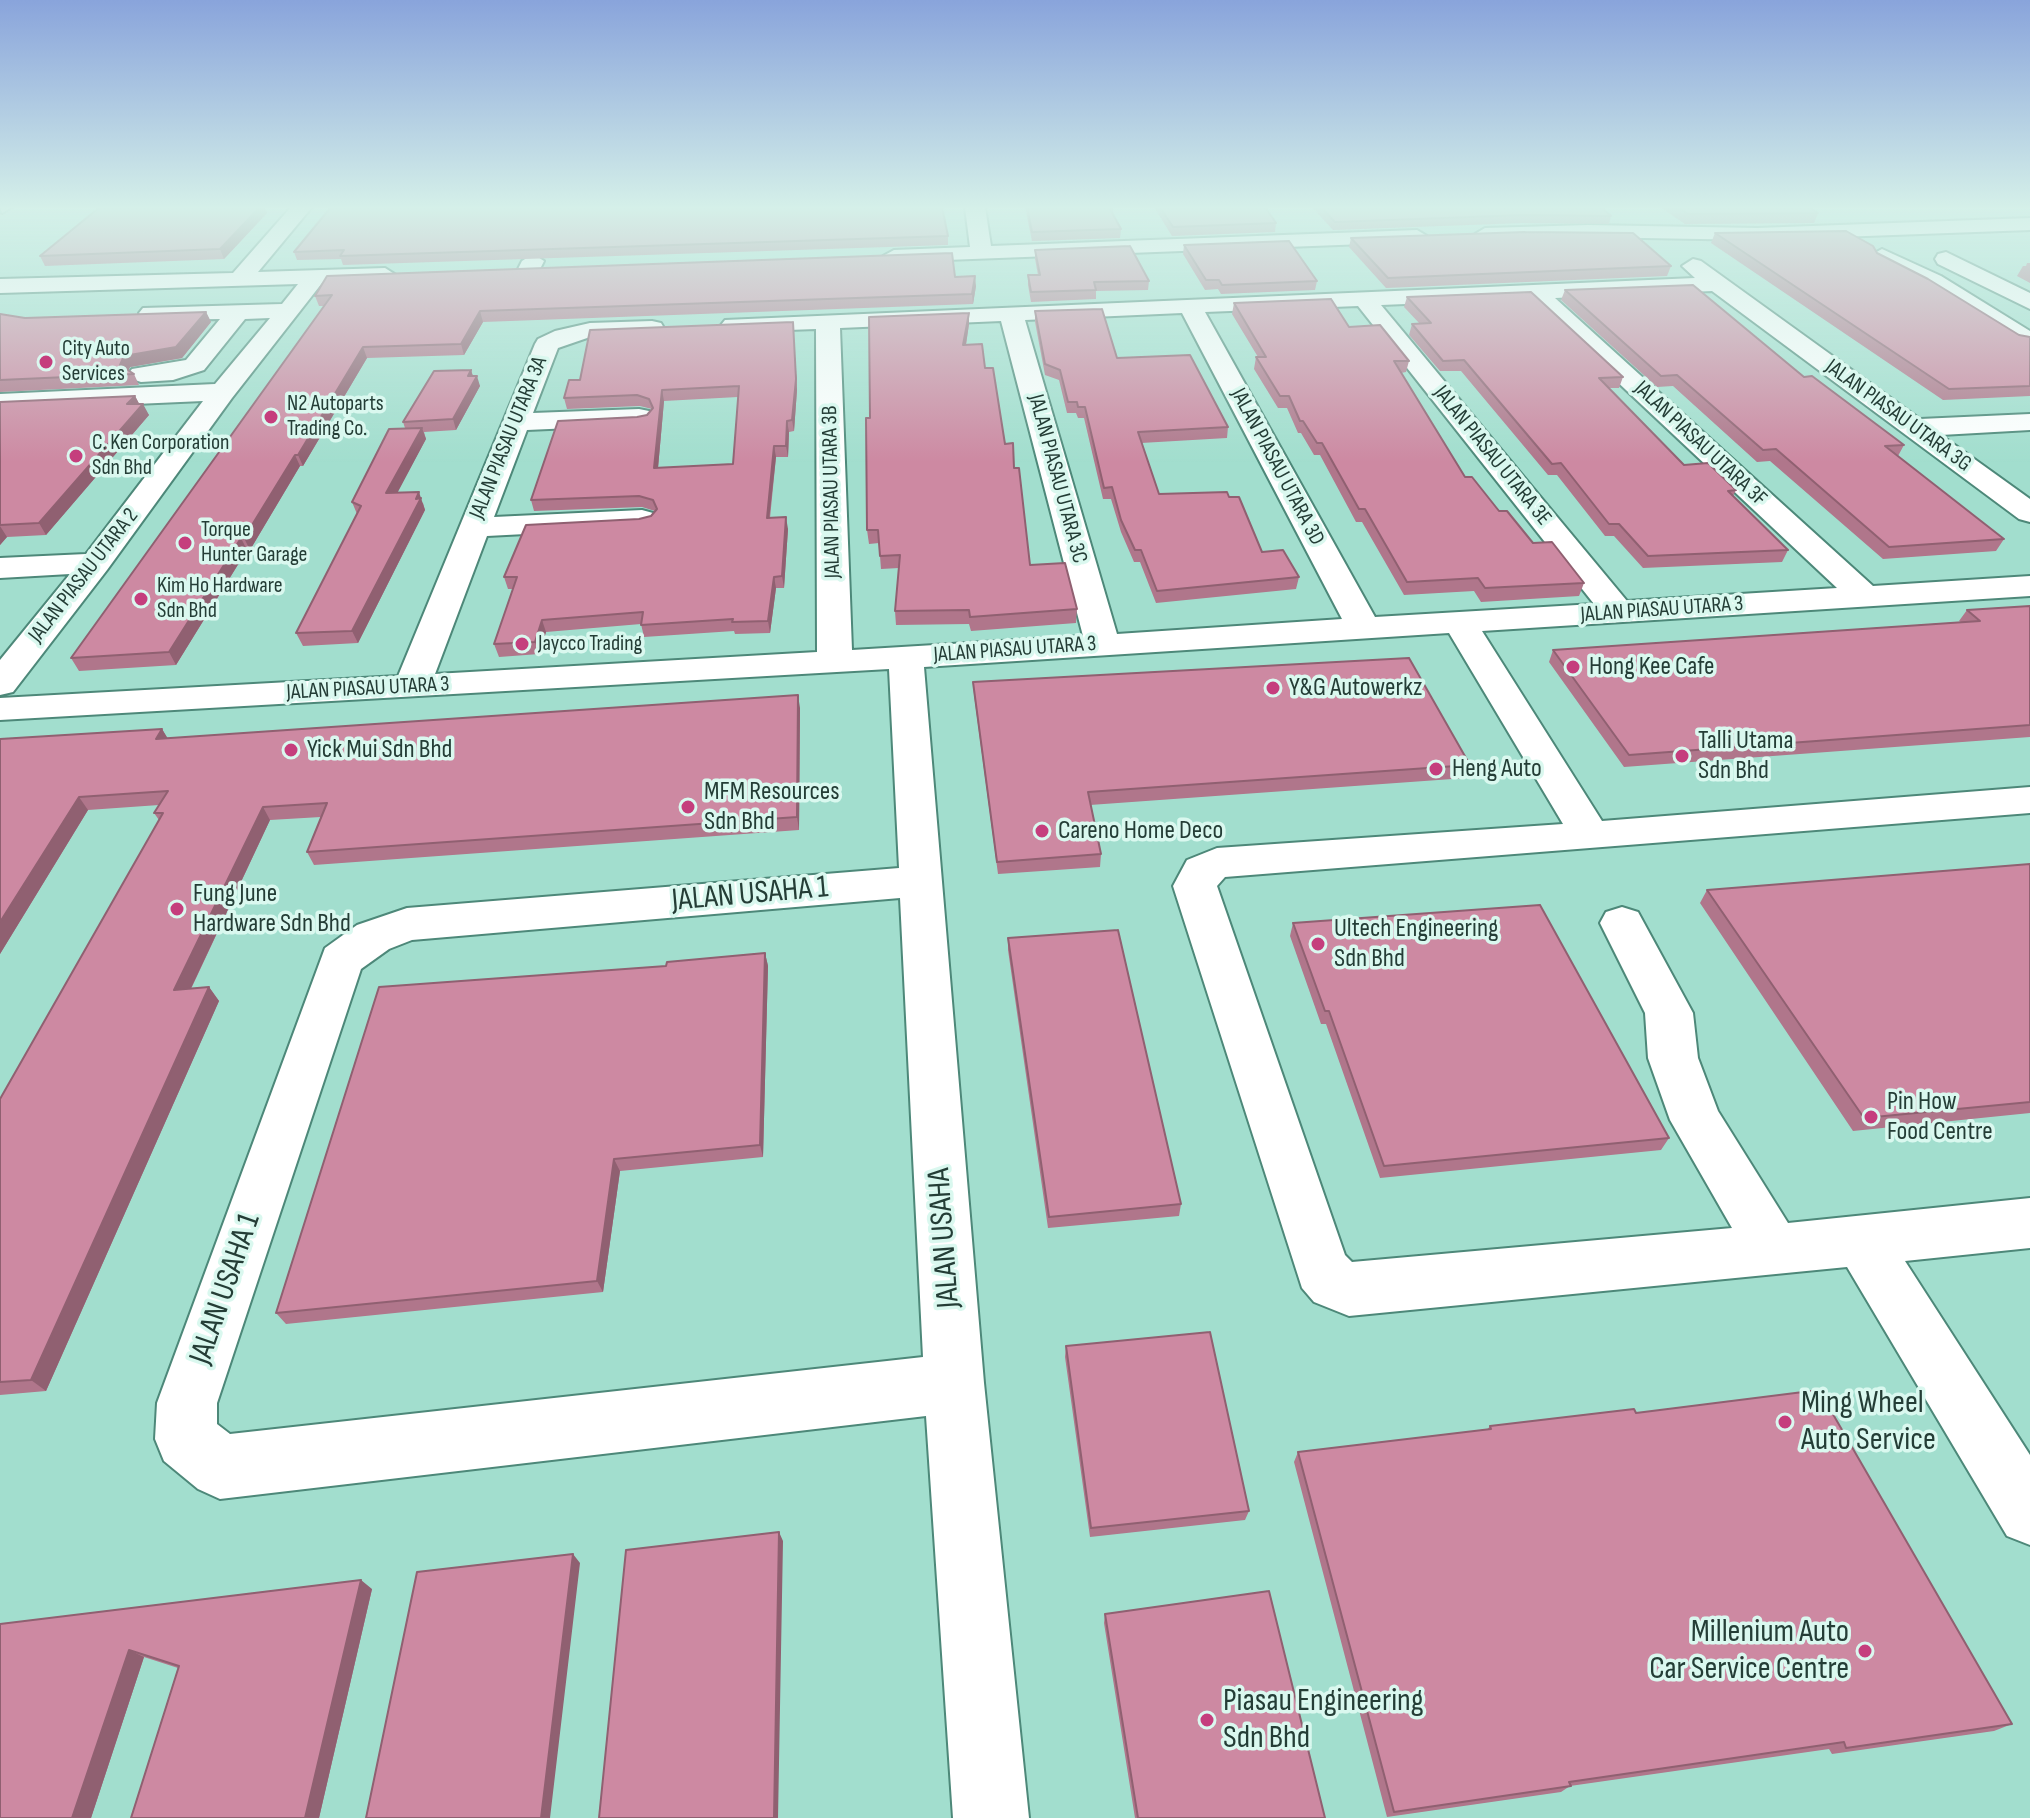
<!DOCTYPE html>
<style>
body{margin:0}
canvas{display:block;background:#a2dece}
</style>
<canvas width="2030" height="1818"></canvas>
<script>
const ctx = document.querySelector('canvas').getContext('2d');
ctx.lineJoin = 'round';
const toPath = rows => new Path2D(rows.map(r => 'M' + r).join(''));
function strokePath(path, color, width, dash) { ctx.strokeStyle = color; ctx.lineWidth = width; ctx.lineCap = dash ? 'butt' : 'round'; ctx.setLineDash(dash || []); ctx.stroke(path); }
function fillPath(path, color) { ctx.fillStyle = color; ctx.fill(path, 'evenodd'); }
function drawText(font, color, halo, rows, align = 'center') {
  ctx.font = font + ' "Sofia Sans Condensed",sans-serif'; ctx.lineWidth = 7; ctx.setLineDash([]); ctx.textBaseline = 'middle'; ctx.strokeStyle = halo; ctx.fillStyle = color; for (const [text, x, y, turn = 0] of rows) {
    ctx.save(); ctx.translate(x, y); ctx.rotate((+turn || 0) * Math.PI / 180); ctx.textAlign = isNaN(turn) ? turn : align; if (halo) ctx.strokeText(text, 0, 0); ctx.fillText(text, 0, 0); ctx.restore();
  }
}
const minor = toPath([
 [0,207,12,207,2,213,0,207],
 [291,207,312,207,258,272,385,268,396,275,385,282,322,283,232,398,107,570,13,692,0,695,0,660,70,574,0,578,0,558,86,554,203,401,0,410,0,394,215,384,270,318,245,319,204,370,173,380,141,382,132,379,128,374,132,369,186,360,220,319,151,320,143,318,139,313,143,308,282,304,298,284,0,293,0,279,233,273,291,207],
 [965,207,985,207,991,246,1417,230,1427,236,1417,242,894,262,883,256,894,250,970,247,965,207],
 [2030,218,2030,230,1757,240,1588,237,1485,240,1475,234,1485,228,1588,225,1757,228,2030,218],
 [1882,249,1941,276,2030,331,2030,344,2015,343,1925,286,1874,260,1871,255,1882,249],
 [1946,252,2030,293,2030,309,1938,264,1935,259,1938,254,1946,252],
 [533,254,544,261,539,271,528,278,520,276,517,271,522,261,533,254],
 [1693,259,1701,261,1920,419,2030,414,2030,430,1941,435,2030,499,2030,522,2019,519,1712,291,1555,298,1873,586,2030,576,2030,596,1482,631,1602,821,2030,787,2030,813,1225,877,1217,886,1345,1255,1352,1262,1732,1228,1670,1120,1648,1058,1645,1013,1600,923,1606,912,1622,907,1638,912,1693,1013,1698,1058,1718,1111,1788,1223,2030,1198,2030,1248,1905,1261,2030,1455,2030,1545,2007,1536,1847,1267,1349,1316,1314,1302,1302,1288,1173,886,1187,860,1217,848,1563,824,1449,633,924,667,984,1383,1029,1818,953,1818,926,1416,220,1499,198,1489,164,1461,155,1439,157,1403,325,948,357,925,407,908,899,868,889,669,0,720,0,698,398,676,535,344,538,339,555,331,590,323,652,321,661,323,664,328,661,333,652,335,590,337,558,348,533,413,639,409,649,411,653,417,649,423,639,425,527,430,494,517,642,510,653,513,657,519,653,525,642,528,487,536,435,674,817,652,816,329,733,332,725,330,721,325,725,320,1695,278,1682,266,1693,259],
 [1529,299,1837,588,1627,601,1381,305,1529,299],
 [1358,306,1594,604,1375,617,1205,312,1358,306],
 [1182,313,1342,619,1117,634,1025,320,1182,313],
 [1001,321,1083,636,852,650,840,328,1001,321],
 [900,898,923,1357,230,1434,217,1424,217,1403,361,969,389,949,412,940,900,898]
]);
const wall = toPath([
 [100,207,264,207,267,213,224,259,45,266,40,256],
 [1025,207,1113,207,1113,215,1121,229,1120,238,1032,241],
 [1154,207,1265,207,1276,223,1275,232,1172,236],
 [1312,207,1601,207,1611,216,1609,224,1522,223,1333,230],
 [1660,207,1809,207,1818,213,1814,223,1685,224],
 [1715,233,1877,253,2019,335,2030,337,2030,396,1943,400,1711,243],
 [948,236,948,245,343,265,341,259,297,260,294,252],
 [1351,238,1671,266,1667,276,1386,288,1349,247],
 [1184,245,1317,281,1315,290,1221,294,1218,289,1205,290,1183,254],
 [1035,250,1149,281,1148,290,1096,291,1096,299,1031,302,1028,285,1028,275,1038,275,1035,259],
 [2027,263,2030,263,2030,283,2017,276,2023,266,2026,266],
 [955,277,976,286,973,304,483,322,464,355,367,358,303,466,300,466,250,550,247,550,176,665,79,671,71,658,324,306,319,306,315,296],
 [1565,290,1804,377,1904,445,1898,456,2004,539,1996,551,1883,559,1770,461,1757,462,1673,386,1657,387,1561,300],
 [1407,297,1623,377,1619,388,1609,388,1684,465,1736,490,1733,496,1788,550,1782,562,1643,568,1614,536,1605,536,1557,475,1548,475,1461,371,1440,371,1409,335,1412,324,1420,324,1404,307],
 [1234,303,1349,327,1409,361,1406,372,1401,373,1465,477,1533,543,1584,583,1579,596,1481,602,1474,591,1404,595,1362,522,1356,522,1320,455,1314,455,1301,433,1298,433,1287,408,1278,408,1254,369,1256,357,1258,357,1232,314],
 [1035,311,1117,358,1228,427,1227,438,1141,443,1159,494,1229,497,1262,552,1299,577,1296,589,1156,603,1140,562,1134,562,1121,532,1111,499,1103,499,1084,418,1078,418,1076,413,1067,413,1059,380,1045,375,1035,322],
 [206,312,211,322,182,358,130,367,128,370,134,374,139,385,0,392,0,314,25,318],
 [969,313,969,324,966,345,985,368,1005,444,1014,468,1030,565,1077,609,1076,623,971,631,969,624,896,625,895,611,899,568,881,569,879,543,869,544,867,530,870,418],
 [793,322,797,390,794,431,789,432,788,457,776,457,770,518,788,529,784,588,776,588,770,633,735,634,734,631,644,637,641,624,546,632,539,654,499,657,494,644,513,589,508,589,504,577,639,519,651,516,655,511,642,507,534,511,531,500,637,417,647,415,652,409,640,406,567,409,564,398,580,380],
 [738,397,733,464,658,468,664,401],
 [471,370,473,376,480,386,456,430,424,432,426,439,397,492,423,503,425,510,358,643,303,646,296,633,357,514,352,502,405,428,403,422],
 [135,396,139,404,149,415,46,535,7,537,0,545,0,402],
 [2030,606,2030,737,1624,767,1549,662,1553,650,1961,622,1959,621,1967,610],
 [973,682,1470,765,1466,778,1090,805,1101,854,1100,867,998,874,974,695],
 [800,708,799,830,314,865,307,852,321,817,270,820,191,989,209,987,219,1001,46,1391,0,1395,0,1099,159,820,154,813,159,805,88,810,0,954,0,739,162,729,167,738],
 [2030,864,2030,1113,1853,1131,1700,903,1707,890],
 [1293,923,1669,1138,1661,1150,1380,1178,1326,1024,1321,1024,1290,936],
 [1008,938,1181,1204,1179,1216,1048,1228,1008,950],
 [765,953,768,966,763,1157,620,1171,603,1292,286,1324,276,1313,666,966],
 [1066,1346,1249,1511,1245,1520,1090,1537,1065,1357],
 [1636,1413,2012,1724,1994,1731,1832,1754,1829,1749,1570,1786,1561,1792,1387,1817,1294,1462,1298,1452,1487,1430,1490,1426],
 [372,1589,319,1818,131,1818,178,1668,144,1657,91,1818,0,1818,0,1624],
 [1105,1614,1325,1818,1135,1818,1104,1623]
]);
const shadedWall = toPath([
 [260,207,264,207,267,213,224,259,220,249],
 [975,276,976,286,973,304,972,294],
 [480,311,483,322,464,355,461,344],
 [206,312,211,322,182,358,130,367,127,374,120,365,124,356],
 [969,313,969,324,964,357,963,345],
 [793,322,797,390,794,431,792,420],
 [363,347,367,358,303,466,298,455],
 [471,370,474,380,477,376,480,386,456,430,453,419,468,376],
 [662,390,664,401,657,479,654,468],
 [135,396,141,407,143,404,149,415,46,535,39,523],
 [787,421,789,432,788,457,786,446],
 [422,428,426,439,391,505,386,493],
 [774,446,776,457,768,529,767,518],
 [295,455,300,466,250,550,244,538],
 [419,492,425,510,358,643,352,631],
 [786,517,788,529,784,588,782,576],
 [0,526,7,537,0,545],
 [241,538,247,550,176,665,169,652],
 [774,577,776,588,770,633,768,621],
 [542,620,546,632,539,654,535,642],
 [798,695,800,708,799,830,797,817],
 [162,729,170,742,156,739],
 [79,797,88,810,0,954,0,922],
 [263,807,270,820,184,1003,174,990],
 [765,953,768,966,763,1157,760,1145],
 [209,987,219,1001,46,1391,31,1380],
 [614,1159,620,1171,603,1292,597,1281],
 [779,1532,783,1541,778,1818,774,1818],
 [573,1554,580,1563,550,1818,541,1818],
 [361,1580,372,1589,319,1818,305,1818],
 [129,1650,144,1657,91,1818,72,1818]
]);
const building = toPath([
 [100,207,260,207,220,249,40,256,100,207],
 [331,207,942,207,948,236,340,256,344,250,294,252,331,207],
 [1027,207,1113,207,1110,209,1121,229,1032,232,1027,207],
 [1160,207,1265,207,1276,223,1173,227,1160,207],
 [1321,207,1601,207,1611,216,1524,215,1335,222,1321,207],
 [1678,207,1809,207,1818,213,1688,214,1678,207],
 [1846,231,1873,246,1877,253,1928,279,2019,335,2030,337,2030,386,1949,389,1715,233,1846,231],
 [1525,232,1633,233,1671,266,1388,278,1351,238,1525,232],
 [1289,241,1317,281,1222,285,1219,280,1206,280,1184,245,1289,241],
 [1130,246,1149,281,1094,282,1096,290,1031,292,1028,275,1040,275,1035,250,1130,246],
 [952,253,955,277,975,276,972,294,480,311,461,344,363,347,298,455,295,455,244,538,241,538,169,652,71,658,332,295,315,296,327,276,952,253],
 [1693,285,1804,377,1812,376,1904,445,1885,446,2004,539,1889,547,1776,449,1763,450,1677,375,1661,376,1565,290,1693,285],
 [1531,292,1623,377,1599,378,1684,465,1708,463,1736,490,1728,491,1788,550,1648,556,1619,524,1609,524,1561,463,1552,464,1464,360,1443,361,1412,324,1431,323,1407,297,1531,292],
 [1331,299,1349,327,1380,325,1409,361,1394,361,1465,477,1472,477,1499,511,1507,511,1533,543,1552,542,1584,583,1485,588,1478,578,1407,582,1365,509,1359,509,1322,443,1317,443,1303,421,1300,421,1289,396,1280,396,1256,357,1266,357,1234,303,1331,299],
 [1102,309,1117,358,1190,355,1228,427,1138,432,1159,494,1227,492,1229,497,1239,497,1262,552,1283,550,1299,577,1157,591,1141,550,1135,550,1121,520,1112,487,1104,488,1085,407,1078,407,1077,402,1068,402,1060,370,1045,364,1035,311,1102,309],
 [206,312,176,347,124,356,120,365,134,374,0,380,0,314,25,318,206,312],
 [969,313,963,345,982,344,985,368,993,368,1005,444,1013,443,1014,468,1019,468,1030,565,1065,563,1077,609,970,617,969,610,895,611,900,555,880,556,878,530,867,530,866,418,870,418,869,317,969,313],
 [793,322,796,379,792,420,787,421,786,446,774,446,767,518,786,517,782,576,774,577,768,621,732,622,733,619,641,625,643,612,542,620,535,642,494,644,517,577,504,577,526,525,639,519,651,516,657,509,653,500,639,496,531,500,558,421,637,417,647,415,653,408,649,399,637,395,564,398,569,380,580,380,590,330,793,322],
 [739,386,733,464,654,468,662,390,739,386],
 [471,370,468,376,477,376,453,419,403,422,434,371,471,370],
 [135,396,127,404,143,404,39,523,0,525,0,402,135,396],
 [422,428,386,493,419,492,416,499,421,498,352,631,296,633,361,506,352,502,389,429,422,428],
 [2030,606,2030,725,1629,755,1553,650,1980,621,1967,610,2030,606],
 [1409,658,1470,765,1088,792,1101,854,997,862,973,682,1409,658],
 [798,695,797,817,307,852,327,803,263,807,174,990,209,987,31,1380,0,1382,0,1099,163,813,154,813,168,791,79,797,0,922,0,739,162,729,156,739,798,695],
 [2030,864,2030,1102,1864,1118,1707,890,2030,864],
 [1540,905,1669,1138,1384,1166,1329,1011,1325,1011,1293,923,1540,905],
 [1118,930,1181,1204,1049,1217,1008,938,1118,930],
 [765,953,760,1145,614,1159,597,1281,276,1313,379,987,666,966,667,962,765,953],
 [1210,1332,1249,1511,1091,1528,1066,1346,1210,1332],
 [1819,1390,2012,1724,1846,1748,1844,1742,1569,1782,1571,1786,1394,1812,1298,1452,1491,1429,1490,1426,1634,1409,1636,1413,1819,1390],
 [779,1532,774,1818,599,1818,626,1550,779,1532],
 [573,1554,541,1818,366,1818,417,1572,573,1554],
 [361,1580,305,1818,131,1818,179,1666,129,1650,72,1818,0,1818,0,1624,361,1580],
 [1269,1591,1325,1818,1138,1818,1105,1614,1269,1591]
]);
const markers = [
 [46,362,8,"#c53e7d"],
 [271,417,8,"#c53e7d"],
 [76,456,8,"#c53e7d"],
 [185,543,8,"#c53e7d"],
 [141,599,8,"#c53e7d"],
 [522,644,8,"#c53e7d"],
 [1573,667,8,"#c53e7d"],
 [1273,688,8,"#c53e7d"],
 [291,750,8,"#c53e7d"],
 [1682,756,8,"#c53e7d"],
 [1436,769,8,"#c53e7d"],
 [688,807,8,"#c53e7d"],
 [1042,831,8,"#c53e7d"],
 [177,909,8,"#c53e7d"],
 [1318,944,8,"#c53e7d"],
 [1871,1117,8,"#c53e7d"],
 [1785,1422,8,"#c53e7d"],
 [1865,1651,8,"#c53e7d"],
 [1207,1720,8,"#c53e7d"]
];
const farPoinames = [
 ["City Auto",62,349],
 ["Services",62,374],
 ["N2 Autoparts",287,404],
 ["Trading Co.",287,429],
 ["C. Ken Corporation",92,443],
 ["Sdn Bhd",92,468],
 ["Torque",201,530],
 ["Hunter Garage",201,555],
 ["Kim Ho Hardware",157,586],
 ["Sdn Bhd",157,611],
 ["Jaycco Trading",538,644]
];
const farStreetnames = [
 ["JALAN PIASAU UTARA 3G",1898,416,36],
 ["JALAN PIASAU UTARA 3A",509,438,-68],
 ["JALAN PIASAU UTARA 3F",1700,444,43],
 ["JALAN PIASAU UTARA 3E",1492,456,51],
 ["JALAN PIASAU UTARA 3D",1277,467,62],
 ["JALAN PIASAU UTARA 3C",1057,479,75],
 ["JALAN PIASAU UTARA 3B",832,492,-91],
 ["JALAN PIASAU UTARA 2",84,576,-52],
 ["JALAN PIASAU UTARA 3",1662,610,-4],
 ["JALAN PIASAU UTARA 3",1015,650,-4],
 ["JALAN PIASAU UTARA 3",368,689,-3]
];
const poiNames = [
 ["Hong Kee Cafe",1589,667],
 ["Y&G Autowerkz",1289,688],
 ["Talli Utama",1698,741],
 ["Sdn Bhd",1698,771],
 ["Yick Mui Sdn Bhd",307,750],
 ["Heng Auto",1452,769],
 ["MFM Resources",704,792],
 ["Sdn Bhd",704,822],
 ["Careno Home Deco",1058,831],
 ["Fung June",193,894],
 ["Hardware Sdn Bhd",193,924],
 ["Ultech Engineering",1334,929],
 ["Sdn Bhd",1334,959],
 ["Pin How",1887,1102],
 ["Food Centre",1887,1132]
];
const nearStreetnames = [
 ["JALAN USAHA 1",750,895,-5],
 ["JALAN USAHA",945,1238,-94],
 ["JALAN USAHA 1",226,1289,-71]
];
const nearPoinames = [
 ["Ming Wheel",1801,1404],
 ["Auto Service",1801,1441],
 ["Millenium Auto",1849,1633,"right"],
 ["Car Service Centre",1849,1670,"right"],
 ["Piasau Engineering",1223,1702],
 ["Sdn Bhd",1223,1739]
];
strokePath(minor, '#4d8879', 4);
fillPath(minor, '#fff');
fillPath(wall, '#b0768b');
fillPath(shadedWall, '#906071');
fillPath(building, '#cd89a2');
strokePath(building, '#906071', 2);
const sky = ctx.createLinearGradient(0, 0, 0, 462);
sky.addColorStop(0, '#89a4db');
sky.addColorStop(0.45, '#d5f0e9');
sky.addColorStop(1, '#d5f0e900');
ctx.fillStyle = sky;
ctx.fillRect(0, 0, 2030, 462);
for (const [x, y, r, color] of markers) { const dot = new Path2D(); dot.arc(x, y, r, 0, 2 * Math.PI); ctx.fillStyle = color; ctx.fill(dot); strokePath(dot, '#daf8ef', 3); }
drawText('22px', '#243d36', '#daf8ef', farPoinames, 'left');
drawText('22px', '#243d36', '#daf8ef', farStreetnames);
drawText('26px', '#243d36', '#daf8ef', poiNames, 'left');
drawText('32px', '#243d36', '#daf8ef', nearStreetnames);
drawText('32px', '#243d36', '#daf8ef', nearPoinames, 'left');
</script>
